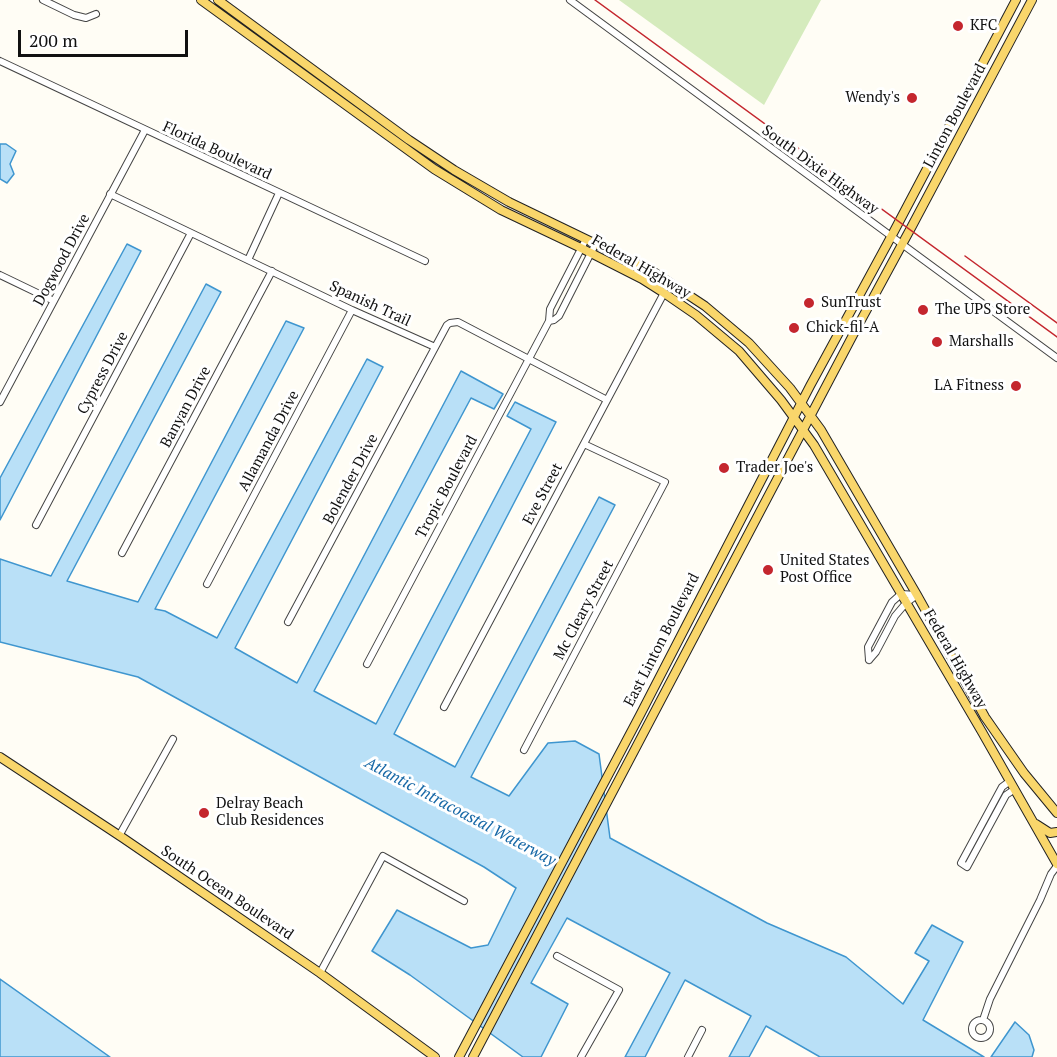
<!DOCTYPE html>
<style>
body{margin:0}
#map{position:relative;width:1057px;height:1057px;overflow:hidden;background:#fffdf5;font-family:"PT Serif",serif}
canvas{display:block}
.scale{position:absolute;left:18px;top:30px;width:170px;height:27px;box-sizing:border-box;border:3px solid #111;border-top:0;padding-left:8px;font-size:18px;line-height:21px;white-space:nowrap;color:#111;-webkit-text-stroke:4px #fff;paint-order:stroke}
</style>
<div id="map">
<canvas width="1057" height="1057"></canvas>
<div class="scale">200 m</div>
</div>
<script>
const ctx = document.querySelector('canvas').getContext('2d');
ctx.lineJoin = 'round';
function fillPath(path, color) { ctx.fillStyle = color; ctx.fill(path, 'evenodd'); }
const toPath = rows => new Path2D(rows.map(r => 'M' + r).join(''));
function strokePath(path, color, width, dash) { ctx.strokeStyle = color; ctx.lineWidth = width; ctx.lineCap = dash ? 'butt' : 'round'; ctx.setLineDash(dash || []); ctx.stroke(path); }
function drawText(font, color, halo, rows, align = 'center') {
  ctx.font = font + ' "PT Serif",serif'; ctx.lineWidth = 6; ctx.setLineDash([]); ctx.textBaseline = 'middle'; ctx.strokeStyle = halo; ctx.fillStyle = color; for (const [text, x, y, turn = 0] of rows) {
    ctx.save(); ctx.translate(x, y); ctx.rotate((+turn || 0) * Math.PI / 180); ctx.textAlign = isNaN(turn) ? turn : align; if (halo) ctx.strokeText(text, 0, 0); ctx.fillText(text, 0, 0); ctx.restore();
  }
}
const green = toPath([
 [619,0,821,0,764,105]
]);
const water = toPath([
 [0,144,6,144,16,151,10,164,14,174,7,183,0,179,0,144],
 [127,244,141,251,0,520,0,478,127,244],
 [206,284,221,292,67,581,138,602,286,321,304,328,155,609,165,611,217,638,367,359,383,367,235,648,297,683,461,371,503,394,494,409,471,398,314,691,376,724,531,429,507,416,515,402,556,422,394,734,455,767,599,497,615,505,471,777,509,796,548,743,575,741,599,754,610,838,767,923,846,957,903,1004,929,961,915,953,932,925,963,942,923,1020,984,1057,820,1057,766,1026,749,1057,729,1057,751,1016,685,980,645,1057,625,1057,670,973,567,918,531,983,568,1004,541,1057,523,1057,410,975,372,951,397,910,471,948,488,945,516,888,484,867,138,677,0,642,0,559,51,576,206,284],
 [0,979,110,1057,0,1057,0,979],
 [1015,1022,1029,1035,1034,1050,1032,1057,991,1057,1015,1022]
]);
const minor = toPath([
 [43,0,74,15,86,18,96,14],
 [570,0,1057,358],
 [0,61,425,261],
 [110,194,352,310,435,347],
 [248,260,279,193],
 [0,275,54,301],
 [549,321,554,320,559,316,596,243],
 [0,402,145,130],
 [36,525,191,233],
 [122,553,272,271],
 [207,584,352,310],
 [288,622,447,325,450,323,458,322,607,400],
 [869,660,868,647,892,602,901,594,917,595],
 [869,660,876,652,895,616,906,603,917,595],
 [367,664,549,321,550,309,586,239],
 [444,707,664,293],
 [524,750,665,482,584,444],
 [1010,781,1002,787,961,863,967,867,1006,795,1015,789],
 [119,836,173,739],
 [557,956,619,990,581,1057],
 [320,973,383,856,464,901],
 [983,1020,990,999,1040,900,1051,874,1057,866],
 '972 1029a9 9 0 1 1 18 0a9 9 0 1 1-18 0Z',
 [688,1057,702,1030]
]);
const major = toPath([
 [201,0,434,169,501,210,581,248,642,279,664,293,696,315,739,351,781,400,814,445,982,732,1057,864],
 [218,0,409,140,454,170,509,202,652,271,705,306,749,343,790,388,821,430,917,595,985,717,1024,773,1057,813],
 [0,757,123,838,320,973,435,1057],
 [1036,824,1050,833,1057,832],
 [459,1057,640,715,810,386,891,237,1016,0],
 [473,1057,853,335,912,226,1032,0]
]);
const rail = toPath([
 [595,0,1057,337],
 [965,256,1057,323]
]);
const markers = [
 [958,26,6,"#c4262e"],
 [912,98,6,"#c4262e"],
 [809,303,6,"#c4262e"],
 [923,310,6,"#c4262e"],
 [794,328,6,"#c4262e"],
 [937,342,6,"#c4262e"],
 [1016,386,6,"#c4262e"],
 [724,468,6,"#c4262e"],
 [768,570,6,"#c4262e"],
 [204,813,6,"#c4262e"]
];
const poiNames = [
 ["KFC",970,26],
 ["Wendy's",900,98,"right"],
 ["SunTrust",821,303],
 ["The UPS Store",935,310],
 ["Chick-fil-A",806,328],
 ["Marshalls",949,342],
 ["LA Fitness",1004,386,"right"],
 ["Trader Joe's",736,468],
 ["United States",780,561],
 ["Post Office",780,578],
 ["Delray Beach",216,804],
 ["Club Residences",216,821]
];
const streetNames = [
 ["Linton Boulevard",955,116,-62],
 ["Florida Boulevard",217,151,25],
 ["South Dixie Highway",820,170,36],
 ["Dogwood Drive",62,260,-62],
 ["Federal Highway",641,267,30],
 ["Spanish Trail",370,304,25],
 ["Cypress Drive",103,373,-62],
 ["Banyan Drive",186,407,-62],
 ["Allamanda Drive",269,441,-62],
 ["Bolender Drive",351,479,-62],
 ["Tropic Boulevard",447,487,-62],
 ["Eve Street",543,494,-62],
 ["Mc Cleary Street",584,610,-62],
 ["East Linton Boulevard",662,640,-63],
 ["Federal Highway",955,659,60],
 ["South Ocean Boulevard",227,893,34]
];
const waterNames = [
 ["Atlantic Intracoastal Waterway",460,812,28]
];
fillPath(green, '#d5ebbd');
fillPath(water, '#b9e0f7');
strokePath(water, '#3f96cf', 1.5);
strokePath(minor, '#444', 8);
strokePath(major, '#222', 10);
strokePath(minor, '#fff', 6);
strokePath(major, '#f9d66b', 8);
strokePath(rail, '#c4262e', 1.5);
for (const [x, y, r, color] of markers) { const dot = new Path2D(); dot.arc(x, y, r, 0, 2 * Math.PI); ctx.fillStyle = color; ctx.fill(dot); strokePath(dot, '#fff', 2); }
drawText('15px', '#111', '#fff', poiNames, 'left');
drawText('15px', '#111', '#fff', streetNames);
drawText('italic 16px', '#1768a6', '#fff', waterNames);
</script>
